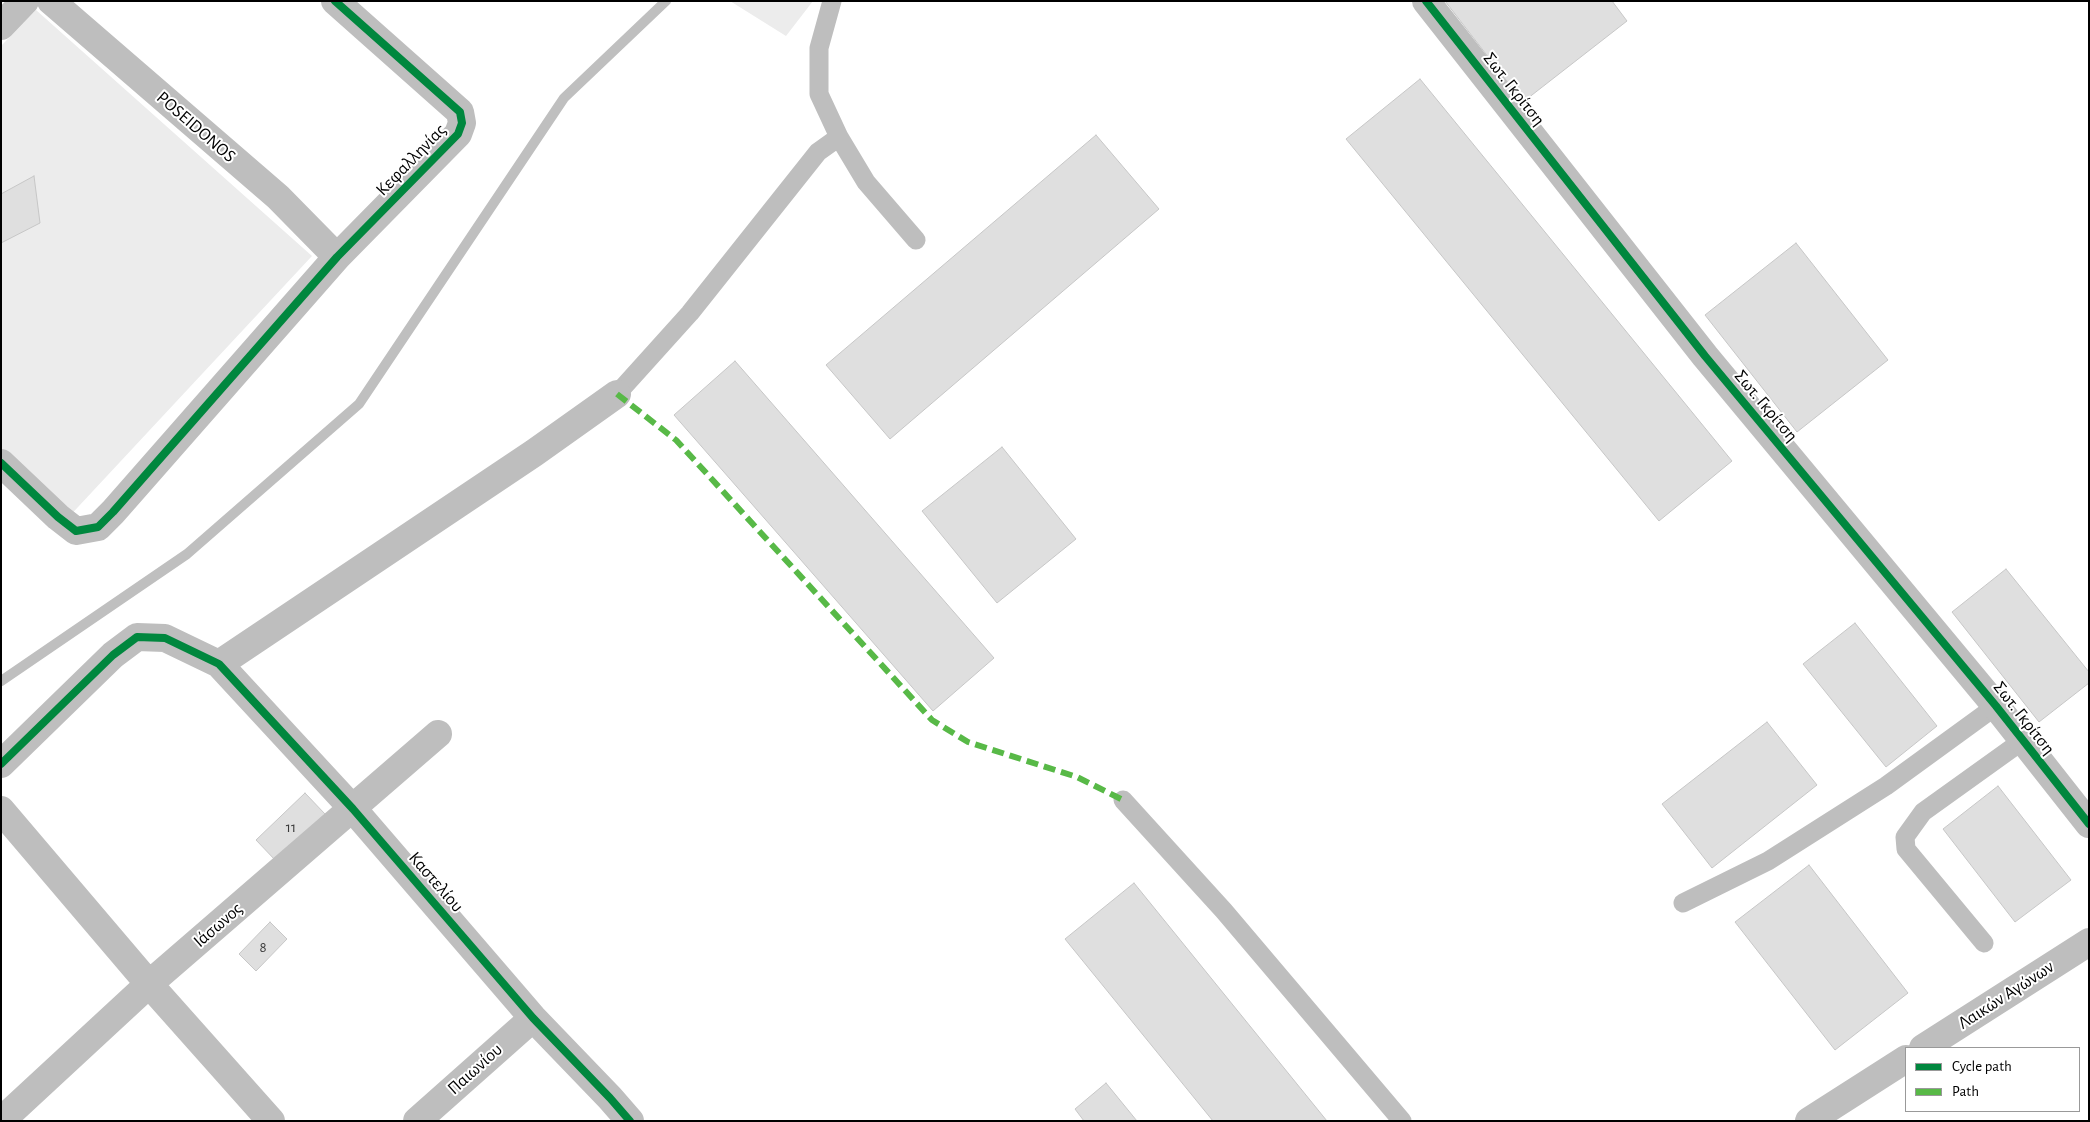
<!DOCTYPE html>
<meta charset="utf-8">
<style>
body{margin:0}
#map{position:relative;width:2090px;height:1122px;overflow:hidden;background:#fff;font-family:"Alegreya Sans",sans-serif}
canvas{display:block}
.frame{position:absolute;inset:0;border:2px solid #000;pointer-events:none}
.legend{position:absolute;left:1905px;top:1047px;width:175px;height:65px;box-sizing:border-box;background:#fff;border:1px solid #999;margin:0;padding:6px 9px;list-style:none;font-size:15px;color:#000}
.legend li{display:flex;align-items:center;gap:10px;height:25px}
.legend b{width:25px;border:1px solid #999}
</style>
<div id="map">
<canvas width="2090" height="1122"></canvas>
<div class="frame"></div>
<ul class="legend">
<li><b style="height:6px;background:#00873e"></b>Cycle path</li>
<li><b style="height:6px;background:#58b947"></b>Path</li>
</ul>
</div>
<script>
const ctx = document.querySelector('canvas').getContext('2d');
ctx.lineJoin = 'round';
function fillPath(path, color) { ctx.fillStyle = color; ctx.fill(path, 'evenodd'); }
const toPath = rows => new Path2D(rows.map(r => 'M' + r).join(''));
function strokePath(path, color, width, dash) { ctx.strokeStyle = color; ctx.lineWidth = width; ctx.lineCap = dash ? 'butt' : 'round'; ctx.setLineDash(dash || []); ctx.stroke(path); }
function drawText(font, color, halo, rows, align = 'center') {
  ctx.font = font + ' "Alegreya Sans",sans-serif'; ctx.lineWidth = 4; ctx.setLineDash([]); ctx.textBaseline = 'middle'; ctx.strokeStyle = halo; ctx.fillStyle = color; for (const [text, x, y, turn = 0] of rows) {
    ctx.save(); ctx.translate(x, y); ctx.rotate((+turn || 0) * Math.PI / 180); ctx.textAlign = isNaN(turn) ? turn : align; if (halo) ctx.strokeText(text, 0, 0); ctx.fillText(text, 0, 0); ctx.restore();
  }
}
const green = toPath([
 [730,1,813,1,786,36],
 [36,10,312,256,65,521,1,458,1,46]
]);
const stream = toPath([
 [1,681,187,554,359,404,564,98,666,1]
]);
const building = toPath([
 [1445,1,1612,1,1627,21,1523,102,1445,1],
 [1420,79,1732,461,1659,521,1346,139,1420,79],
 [1096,135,1159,209,890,439,826,365,1096,135],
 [34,176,40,223,1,243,1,194,34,176],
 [1796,243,1888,360,1797,432,1705,315,1796,243],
 [735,361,994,658,933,711,674,415,735,361],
 [1002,447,1076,539,997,603,922,511,1002,447],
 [2006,569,2089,672,2089,683,2039,722,1952,612,2006,569],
 [1855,623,1937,726,1886,767,1803,664,1855,623],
 [1767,722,1817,785,1712,868,1662,804,1767,722],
 [1998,786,2071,880,2015,922,1943,829,1998,786],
 [305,793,325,814,276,861,256,840,305,793],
 [1809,865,1908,993,1835,1050,1735,922,1809,865],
 [1134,883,1327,1121,1213,1121,1065,939,1134,883],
 [270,922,287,939,256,971,239,954,270,922],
 [1106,1083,1137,1121,1084,1121,1075,1109,1106,1083]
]);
const service = toPath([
 [832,1,819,48,819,94,839,137,866,182,916,240],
 [617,394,690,313,818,152,839,137],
 [1123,800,1224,911,1402,1121],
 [1683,903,1768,861,1886,786,1996,706],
 [1984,943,1906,849,1905,837,1923,812,2022,741]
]);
const minor = toPath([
 [51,1,278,197,337,257],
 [1426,1,1705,356,1996,706,2089,824],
 [1,26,25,1],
 [1,463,58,517,76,531,98,527,113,512,337,257,458,134,462,123,460,112,335,1],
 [219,664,534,453,617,394],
 [1,764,113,655,137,637,165,638,219,664,353,809,533,1018,610,1098,630,1121],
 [1,810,149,984,271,1121],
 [1923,1048,2089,942],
 [1,1121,149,984,438,734],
 [417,1121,533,1018],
 [1809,1121,1906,1059]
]);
const quiet = toPath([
 [617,394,676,440,932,720,968,742,1077,777,1123,800]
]);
const cycleway = toPath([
 [1426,1,1705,356,1996,706,2089,824],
 [1,463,58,517,76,531,98,527,113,512,337,257,458,134,462,123,460,112,335,1],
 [1,764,113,655,137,637,165,638,219,664,353,809,533,1018,610,1098,630,1121]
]);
const numberNames = [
 ["11",291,827],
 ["8",263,947]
];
const streetNames = [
 ["Σωτ. Γκρίτση",1514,89,52],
 ["POSEIDONOS",196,127,41],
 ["Κεφαλληνίας",411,160,-46],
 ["Σωτ. Γκρίτση",1766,406,50],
 ["Σωτ. Γκρίτση",2024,718,52],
 ["Καστελίου",436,882,49],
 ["Ιάσωνος",218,925,-41],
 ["Λαικών Αγώνων",2006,995,-33],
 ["Παιωνίου",475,1069,-42]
];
fillPath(green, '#ececec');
strokePath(stream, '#bfbfbf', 10);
fillPath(building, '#dfdfdf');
strokePath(building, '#c7c7c7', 1);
strokePath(service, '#bebebe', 19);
strokePath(minor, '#bebebe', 28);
strokePath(quiet, '#58b947', 6, [12, 6]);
strokePath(cycleway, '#00873e', 8);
drawText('15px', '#383838', null, numberNames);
drawText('18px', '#000', '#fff', streetNames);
</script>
